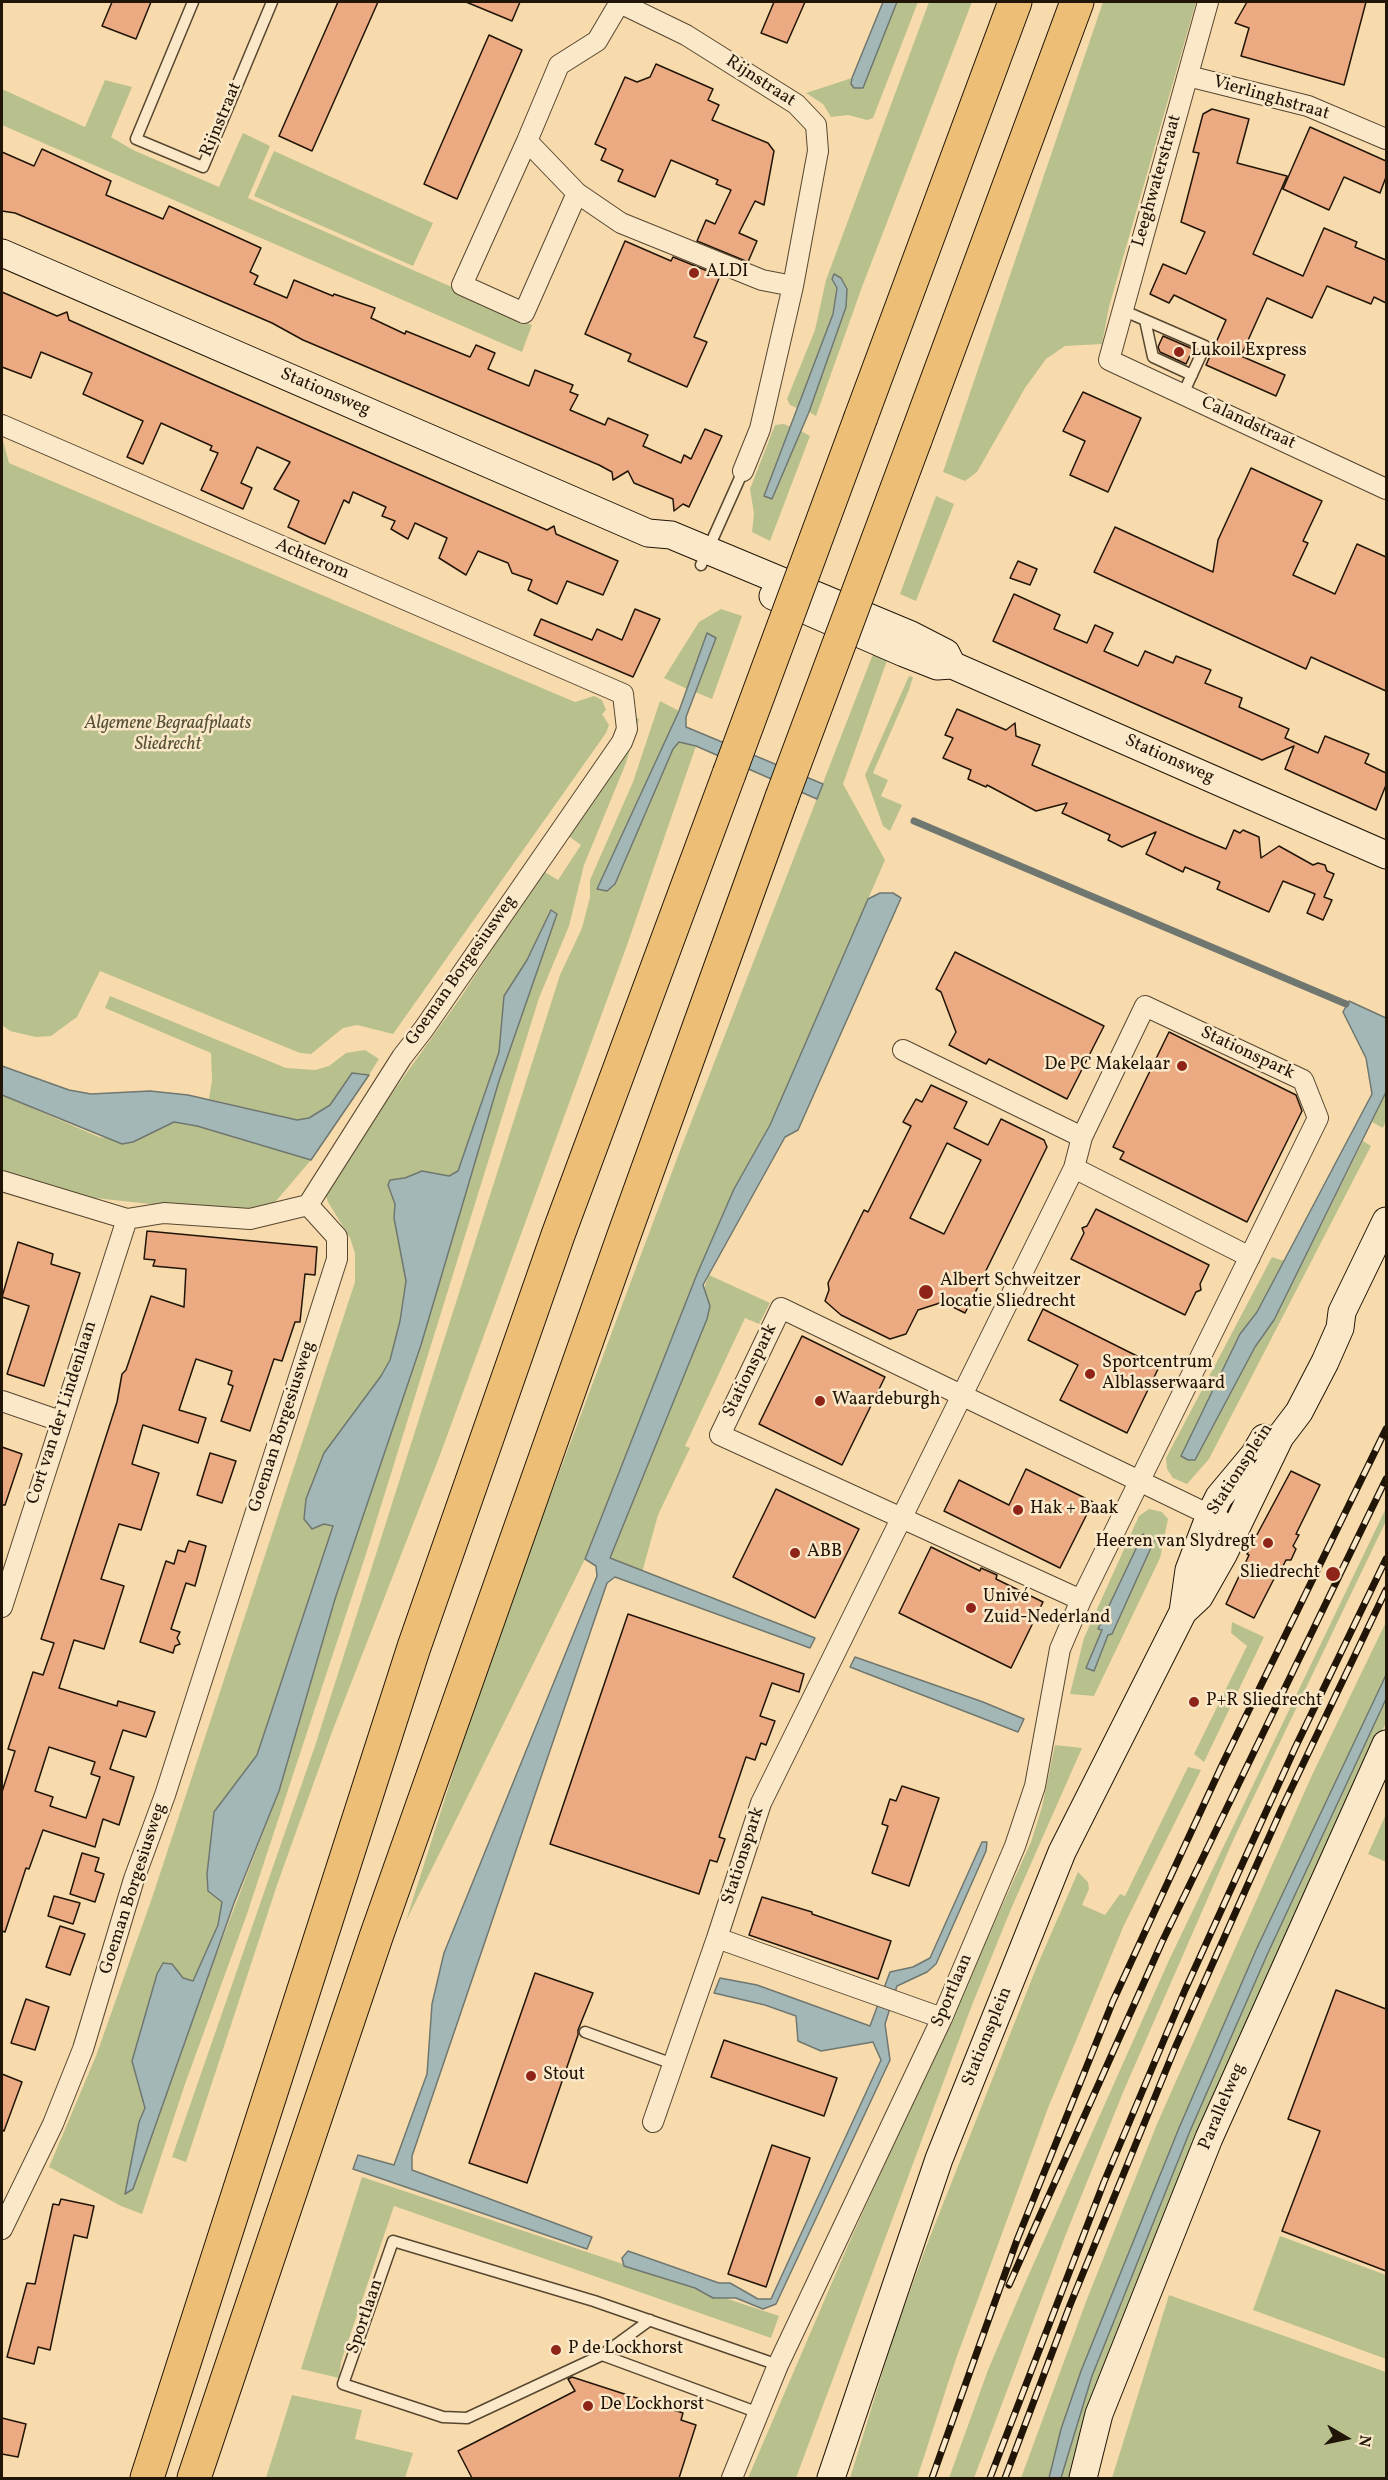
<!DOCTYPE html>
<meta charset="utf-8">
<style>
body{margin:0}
#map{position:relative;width:1388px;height:2480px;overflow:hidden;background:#f8dbac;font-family:Vollkorn,serif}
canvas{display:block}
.frame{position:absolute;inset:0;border:3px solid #211507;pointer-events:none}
.north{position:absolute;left:1316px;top:2408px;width:60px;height:60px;-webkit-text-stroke:4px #fae8c9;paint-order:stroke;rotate:99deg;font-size:16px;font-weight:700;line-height:24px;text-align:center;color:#211507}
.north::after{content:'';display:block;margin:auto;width:21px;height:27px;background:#211507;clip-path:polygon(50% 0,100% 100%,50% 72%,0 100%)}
</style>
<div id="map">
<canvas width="1388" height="2480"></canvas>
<div class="frame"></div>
<div class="north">N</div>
</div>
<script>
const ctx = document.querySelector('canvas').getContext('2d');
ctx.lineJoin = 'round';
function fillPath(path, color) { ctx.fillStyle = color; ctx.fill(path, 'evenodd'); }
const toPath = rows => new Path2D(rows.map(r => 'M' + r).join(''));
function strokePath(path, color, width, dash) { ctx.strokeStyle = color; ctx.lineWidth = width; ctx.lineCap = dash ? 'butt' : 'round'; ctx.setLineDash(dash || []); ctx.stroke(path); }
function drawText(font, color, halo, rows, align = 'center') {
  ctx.font = font + ' Vollkorn,serif'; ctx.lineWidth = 5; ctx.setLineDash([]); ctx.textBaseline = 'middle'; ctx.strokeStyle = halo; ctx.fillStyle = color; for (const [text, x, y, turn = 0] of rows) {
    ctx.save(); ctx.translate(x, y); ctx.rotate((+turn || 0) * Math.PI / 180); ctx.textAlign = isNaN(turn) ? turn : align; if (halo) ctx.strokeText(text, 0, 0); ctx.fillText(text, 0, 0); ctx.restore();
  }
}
const green = toPath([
 [897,2,918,2,873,118,867,120,848,115,831,117,823,104,806,93,852,78,851,84,863,88],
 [929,2,972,2,862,287,816,416,809,412,846,307,847,289,832,279,837,287,833,314,799,409,790,405,787,399,815,330,826,280],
 [1103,2,1196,2,1109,307,1102,344,1065,346,1046,359,1025,388,977,472,965,481,943,472],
 [105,80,132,87,111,137,133,150,219,187,243,133,270,146,248,198,477,298,532,325,522,352,2,125,2,89,85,127],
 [274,151,433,223,413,266,254,196],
 [784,424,791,427,765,496,772,498,801,431,810,436,770,541,752,532,754,514,750,489,775,425],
 [2,437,9,463,575,702,594,696,602,700,606,710,602,714,609,725,606,733,393,1034,357,1025,343,1028,311,1054,300,1053,100,971,77,1017,51,1036,36,1037,10,1031,2,1025],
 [936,496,954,504,916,601,900,594],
 [721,609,742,616,712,699,695,692,716,639,707,633,687,689,664,678,699,622],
 [875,649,889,655,843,784,885,860,770,1125,734,1189,697,1274,585,1559,406,1921,490,1657,681,1148],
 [909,676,913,677,909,690,873,773,888,780,881,796,902,805,890,831,883,826,865,775],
 [660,701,679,711,597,889,615,884,673,749,679,742,696,746,626,948,440,1455,332,1732,277,1885,186,2162,172,2157,315,1746,560,975,582,928,590,897,590,880,633,782],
 [632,717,639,719,626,763,584,865,569,926,539,998,366,1554,247,1914,185,2084,142,2214,121,2206,49,2167,96,2056,152,1898,355,1282,355,1253,350,1238,328,1202,325,1193,327,1184,461,997,543,871,558,880,581,845,567,835],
 [551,911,557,914,499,1081,421,1345,335,1599,279,1791,125,2193,139,2122,145,2108,132,2061,163,1963,172,1964,183,1978,193,1981,218,1925,222,1902,208,1891,207,1874,214,1812,257,1755,333,1526,325,1524,381,1376,390,1360,400,1321,406,1281,394,1218,395,1204,388,1184,390,1180,405,1178,422,1171,449,1176,458,1171,499,1052,504,996,527,960],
 [110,996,286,1068,315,1070,329,1066,346,1053,365,1050,379,1059,369,1075,360,1073,346,1082,330,1105,309,1118,297,1120,209,1099,212,1080,211,1053,105,1008],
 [1386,1092,1386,1120,1383,1128,1372,1122],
 [2,1095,99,1137,133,1142,174,1122,197,1126,311,1160,276,1201,263,1212,250,1215,59,1194,2,1176],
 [1363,1141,1371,1146,1209,1459,1187,1484,1173,1478,1167,1469,1166,1458,1272,1257,1284,1261,1257,1312,1240,1334,1182,1455,1274,1320],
 [709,1275,770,1303,759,1324,745,1318,685,1446,690,1448,658,1515,641,1576,601,1561],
 [1386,1508,1386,1521,1235,1836,1124,2090,1066,2234,974,2478,949,2478,988,2370,1021,2292,1170,1958],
 [1149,1509,1162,1512,1168,1519,1160,1558,1094,1696,1070,1694,1084,1638,1139,1516],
 [1149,1536,1154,1541,1108,1635,1094,1671,1086,1668],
 [1232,1622,1264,1637,1204,1762,1194,1754,1247,1646,1231,1633],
 [1386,1622,1386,1723,1354,1790,1073,2478,1021,2478,1087,2299,1157,2124,1313,1773],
 [1055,1745,1082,1748,1011,1909,972,2005,796,2478,748,2478,849,2243,1031,1842,1042,1807],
 [1188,1767,1201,1770,1124,1925,1048,2108,956,2359,917,2478,850,2478,893,2338,926,2247,1037,1966,1078,1872,1088,1882,1089,1889,1082,1905,1105,1915,1120,1894,1125,1896],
 [1386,1814,1386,1862,1368,1854],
 [362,2177,779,2316,771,2338,394,2206,341,2362,339,2378,301,2369],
 [1280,2236,1386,2275,1386,2359,1253,2310],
 [1169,2295,1386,2372,1386,2478,1112,2478],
 [292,2395,362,2410,355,2439,413,2453,405,2478,266,2478]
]);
const water = toPath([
 [883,2,897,2,863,88,854,88,851,84,852,78,883,2],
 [834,274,841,278,847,289,846,307,809,412,772,499,764,496,833,314,837,288,832,279,834,274],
 [707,633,716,638,686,717,686,727,823,784,817,799,696,746,679,742,673,749,615,884,607,891,597,889,679,711,707,633],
 [880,893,893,893,901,898,798,1130,785,1137,703,1285,710,1306,707,1319,610,1558,815,1638,810,1648,615,1577,607,1583,412,2156,412,2170,592,2237,587,2249,353,2169,358,2155,394,2165,427,2074,432,2004,444,1953,597,1576,596,1566,585,1559,697,1274,734,1189,770,1125,868,899,880,893],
 [551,910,557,914,499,1081,421,1345,335,1599,279,1791,234,1903,133,2189,125,2194,139,2122,145,2108,132,2061,157,1974,163,1963,172,1964,183,1978,193,1981,218,1925,222,1902,208,1891,207,1874,214,1812,257,1755,333,1526,324,1524,312,1529,304,1519,306,1499,324,1453,381,1376,390,1360,400,1321,406,1281,394,1218,395,1204,388,1185,390,1180,405,1178,422,1171,449,1176,458,1171,499,1052,504,996,527,960,551,910],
 [1349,1001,1386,1018,1386,1092,1274,1320,1255,1347,1195,1460,1188,1460,1181,1456,1240,1334,1257,1312,1372,1094,1366,1058,1343,1012,1349,1001],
 [2,1066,69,1090,91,1094,150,1091,188,1095,297,1120,309,1118,330,1105,352,1073,369,1075,311,1160,197,1126,174,1122,133,1142,122,1144,2,1095,2,1066],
 [1143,1534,1154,1541,1112,1634,1108,1635,1094,1671,1086,1668,1102,1630,1098,1629,1143,1534],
 [855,1657,983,1702,1024,1719,1018,1732,850,1667,855,1657],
 [1386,1675,1386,1699,1267,1955,1190,2131,1092,2376,1061,2478,1049,2478,1061,2429,1081,2371,1179,2128,1256,1950,1386,1675],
 [982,1842,987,1842,986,1851,936,1964,927,1972,897,1986,885,2024,890,2060,776,2304,763,2309,736,2298,713,2298,695,2288,624,2266,622,2258,628,2251,719,2283,730,2283,758,2299,771,2299,881,2060,873,2042,821,2051,798,2041,796,2016,765,2005,714,1993,720,1978,757,1985,870,2026,890,1972,913,1967,930,1958,982,1842]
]);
const stream = toPath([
 [914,821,1346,1004]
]);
const building = toPath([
 [112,2,151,2,136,39,102,26,112,2],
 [338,2,378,2,312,151,279,136,338,2],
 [466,2,520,2,512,21,466,2],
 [774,2,805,2,787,43,761,33,774,2],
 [1247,2,1366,2,1344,85,1241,56,1249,28,1235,23,1247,2],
 [489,35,522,50,457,199,424,184,489,35],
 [656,64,713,89,708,100,719,105,712,120,768,143,774,151,764,205,755,201,739,233,757,241,748,262,697,241,706,220,715,224,731,190,716,184,718,180,671,160,655,197,618,181,623,170,601,160,606,149,595,144,625,77,637,82,650,77,656,64],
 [1212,109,1249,119,1237,163,1287,176,1253,254,1303,276,1324,228,1357,242,1355,247,1386,260,1386,303,1374,297,1371,304,1327,286,1312,318,1267,298,1241,356,1285,375,1276,396,1206,365,1226,320,1174,295,1169,303,1150,294,1163,264,1186,274,1205,232,1181,222,1199,153,1193,152,1203,114,1212,109],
 [1310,127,1386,161,1386,177,1380,193,1344,177,1329,210,1283,189,1310,127],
 [42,149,111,181,106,195,163,219,169,206,261,248,250,272,258,276,254,284,287,298,294,280,333,296,334,294,375,308,371,318,405,334,406,331,470,357,476,345,495,353,488,369,529,386,535,370,573,385,570,392,578,395,570,410,605,425,608,418,648,435,643,446,681,463,684,455,691,459,705,429,722,436,689,507,683,504,674,511,673,499,634,483,628,471,613,480,612,472,599,465,303,340,272,323,79,240,15,213,2,211,2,152,34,166,42,149],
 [625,241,671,261,673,257,720,276,694,337,707,342,687,387,628,361,631,354,585,334,625,241],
 [2,292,57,316,67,312,69,320,206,381,547,530,554,526,556,534,618,561,603,595,567,581,557,604,528,590,532,580,512,573,508,563,478,551,466,575,439,558,447,538,415,523,408,539,391,529,395,521,382,516,386,507,353,492,349,503,344,500,325,544,309,537,288,527,299,501,274,489,290,462,257,447,241,483,252,488,243,509,201,490,218,453,210,450,212,446,161,423,143,464,127,457,143,421,83,394,92,373,41,352,31,378,2,367,2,292],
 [1163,336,1193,349,1186,364,1160,352,1158,347,1163,336],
 [1083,392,1141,418,1108,492,1070,475,1085,441,1063,431,1083,392],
 [1251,468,1322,501,1303,541,1308,543,1293,575,1335,594,1357,544,1386,557,1386,691,1311,657,1306,669,1094,572,1115,527,1213,572,1218,540,1251,468],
 [1018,561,1037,569,1030,585,1010,578,1018,561],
 [1014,594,1060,615,1054,629,1087,643,1095,625,1113,633,1104,651,1138,666,1145,651,1173,663,1176,656,1211,670,1205,683,1242,698,1239,707,1289,729,1285,738,1318,753,1325,736,1369,754,1365,763,1386,773,1386,785,1376,810,1285,769,1294,746,1262,760,993,641,1014,594],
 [635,609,660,619,633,677,534,635,541,619,592,640,597,629,622,640,635,609],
 [957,709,1006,730,1015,723,1016,736,1040,745,1032,765,1197,837,1226,849,1234,830,1240,833,1243,830,1259,837,1261,858,1279,846,1313,865,1318,863,1325,865,1327,871,1334,874,1324,897,1332,900,1323,920,1307,913,1315,894,1283,881,1269,912,1217,889,1220,882,1185,867,1183,872,1146,854,1156,832,1122,847,1108,840,1110,835,1062,813,1067,803,1036,811,987,785,986,787,968,779,971,770,943,758,953,738,945,735,957,709],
 [955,952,1104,1026,1067,1099,989,1059,986,1064,949,1045,956,1032,941,992,936,989,955,952],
 [1169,1032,1296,1095,1302,1111,1247,1222,1120,1159,1124,1152,1113,1147,1169,1032],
 [931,1085,967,1102,954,1128,988,1145,1001,1119,1044,1140,1047,1147,965,1313,943,1302,918,1310,906,1334,890,1339,841,1315,825,1301,829,1290,828,1283,864,1210,868,1212,911,1126,903,1122,916,1099,922,1102,931,1085],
 [947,1143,981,1160,944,1234,910,1218,947,1143],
 [1096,1209,1209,1265,1200,1284,1201,1290,1196,1292,1185,1315,1071,1259,1084,1233,1082,1228,1087,1226,1096,1209],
 [147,1231,317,1247,315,1275,305,1274,300,1322,295,1322,282,1361,274,1359,250,1431,221,1421,233,1386,228,1384,232,1371,196,1359,179,1410,206,1418,198,1443,143,1425,132,1464,159,1473,141,1530,119,1524,101,1579,124,1586,104,1649,74,1640,59,1688,117,1706,118,1701,155,1712,146,1737,123,1730,110,1769,134,1777,119,1825,103,1819,95,1847,43,1830,29,1869,26,1868,5,1932,2,1931,2,1792,15,1751,8,1749,33,1672,43,1675,54,1643,41,1639,117,1402,122,1374,126,1370,151,1296,184,1307,186,1269,153,1266,155,1260,144,1259,147,1231],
 [49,1747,95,1762,91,1774,100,1777,86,1818,50,1806,53,1797,35,1791,49,1747],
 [18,1242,53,1254,51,1264,80,1273,44,1386,7,1374,29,1306,2,1297,18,1242],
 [1043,1309,1159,1367,1127,1433,1060,1400,1078,1365,1028,1340,1043,1309],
 [802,1336,885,1377,842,1465,759,1424,802,1336],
 [2,1447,22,1454,5,1505,2,1505,2,1447],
 [210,1453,236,1461,222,1503,197,1495,210,1453],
 [1026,1469,1093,1502,1060,1568,944,1511,959,1480,1009,1505,1026,1469],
 [1291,1471,1320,1485,1296,1534,1299,1535,1293,1546,1296,1549,1291,1560,1286,1560,1281,1570,1279,1569,1254,1618,1226,1604,1249,1555,1247,1554,1252,1544,1291,1471],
 [776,1489,859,1529,815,1618,733,1577,776,1489],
 [189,1541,206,1546,195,1586,186,1583,171,1629,180,1632,177,1638,180,1644,175,1646,173,1653,140,1642,166,1561,174,1564,178,1550,185,1552,189,1541],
 [931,1547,980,1571,981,1568,997,1575,996,1579,1043,1602,1011,1668,899,1613,931,1547],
 [628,1614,804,1674,799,1692,772,1683,760,1716,775,1721,766,1745,761,1743,755,1760,746,1757,719,1837,725,1839,717,1862,710,1860,699,1894,550,1844,628,1614],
 [902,1786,939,1798,909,1886,872,1873,888,1826,882,1824,890,1799,896,1801,902,1786],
 [82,1853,99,1858,95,1871,104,1874,95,1902,70,1894,82,1853],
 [54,1896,80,1903,73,1924,48,1916,54,1896],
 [762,1897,812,1912,812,1914,891,1941,878,1979,749,1935,762,1897],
 [60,1926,85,1934,70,1975,46,1967,60,1926],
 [535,1973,593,1993,578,2030,578,2035,527,2183,469,2163,535,1973],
 [1336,1990,1386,2009,1386,2271,1282,2231,1320,2131,1288,2119,1336,1990],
 [26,1999,49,2007,35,2050,11,2043,26,1999],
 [724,2040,837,2078,824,2116,711,2077,724,2040],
 [2,2074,22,2082,4,2131,2,2130,2,2074],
 [772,2145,810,2158,766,2287,728,2274,772,2145],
 [61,2199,94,2206,87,2238,74,2235,50,2350,38,2347,34,2364,7,2357,27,2283,35,2284,53,2204,59,2205,61,2199],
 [572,2377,683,2413,681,2420,696,2425,679,2478,472,2478,458,2451,575,2391,568,2379,572,2377],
 [2,2418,26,2424,18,2457,2,2454,2,2418]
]);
const lane = toPath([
 [193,2,136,139,203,167,272,2],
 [1122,310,1205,346,1183,394],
 [1145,320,1153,357,1192,375],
 [701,565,743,471],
 [585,2032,673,2064],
 [602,2355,650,2320],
 [759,2413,602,2355,467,2418,443,2417,343,2384,393,2241,594,2301,778,2365]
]);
const street = toPath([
 [618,2,686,35,796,104,816,125,818,151,793,286,760,429,743,471],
 [1208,2,1109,360,1386,489],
 [1188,76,1308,106,1386,139],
 [527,141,577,193,524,313,462,285,527,141,559,65,597,41,620,2],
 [577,193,621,223,762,280,793,286],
 [2,425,623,694,627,729,622,742,423,1030,402,1057,308,1205,337,1237,337,1259,165,1795,134,1879,83,2049,53,2124,2,2229],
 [903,1050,1082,1137],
 [1074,1168,1250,1257],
 [2,1181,127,1219,164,1213,250,1219,308,1205],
 [2,1401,60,1421],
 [1081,1600,720,1435,781,1308,1222,1521],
 [2,1607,127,1219],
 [653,2122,717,1938],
 [732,2478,778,2365,942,2018,1015,1846,1035,1786,1060,1649,1081,1600,1318,1118,1303,1080,1145,1006,1082,1137,1074,1168,761,1803,717,1938,942,2018]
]);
const secondary = toPath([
 [2,253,648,533,671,535,911,635,946,653,952,665],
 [773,596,904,653,937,666,952,665,1386,855],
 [1183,1612,1189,1570,1210,1515,1219,1497,1254,1455,1264,1438],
 [831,2478,939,2159,1062,1852,1183,1612,1199,1597,1224,1553,1280,1437,1299,1412,1325,1362,1340,1328,1342,1312,1386,1221],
 [1083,2478,1099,2414,1209,2138,1386,1744]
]);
const highway = toPath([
 [861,417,1015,2],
 [915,440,1077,2],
 [147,2478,414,1647,558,1235,729,774],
 [194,2478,376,1937,623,1238,782,797]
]);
const rail = toPath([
 [1009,2285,1162,1942,1386,1479],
 [932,2478,1017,2240,1113,2001,1223,1763,1386,1429],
 [990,2478,1104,2182,1185,1990,1295,1748,1386,1559],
 [1005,2478,1070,2305,1175,2048,1282,1808,1386,1590]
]);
const highwayBridge = toPath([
 [729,774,861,417],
 [782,797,915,440]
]);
const markers = [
 [694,273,6,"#8f2418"],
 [1179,352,6,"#8f2418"],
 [1182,1066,6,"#8f2418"],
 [926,1292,8,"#8f2418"],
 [1090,1374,6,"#8f2418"],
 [820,1401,6,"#8f2418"],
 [1018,1510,6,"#8f2418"],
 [1268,1543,6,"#8f2418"],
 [795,1553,6,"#8f2418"],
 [1333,1574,8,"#8f2418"],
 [971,1608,6,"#8f2418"],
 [1194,1702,6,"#8f2418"],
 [531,2076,6,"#8f2418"],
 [556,2350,6,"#8f2418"],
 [588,2406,6,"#8f2418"]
];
const streetNames = [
 ["Rijnstraat",760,82,33],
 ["Vierlinghstraat",1271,99,16],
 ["Rijnstraat",222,120,-67],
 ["Leeghwaterstraat",1158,181,-74],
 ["Stationsweg",325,393,23],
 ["Calandstraat",1248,424,25],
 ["Achterom",312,560,23],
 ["Stationsweg",1169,760,24],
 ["Goeman Borgesiusweg",462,971,-55],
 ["Stationspark",1247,1054,25],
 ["Stationspark",751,1371,-64],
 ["Cort van der Lindenlaan",63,1413,-72],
 ["Goeman Borgesiusweg",283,1427,-72],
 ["Stationsplein",1241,1470,-57],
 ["Stationspark",744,1856,-72],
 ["Goeman Borgesiusweg",134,1889,-72],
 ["Sportlaan",953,1991,-67],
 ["Stationsplein",988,2037,-68],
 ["Parallelweg",1223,2107,-67],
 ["Sportlaan",366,2317,-71]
];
const poiNames = [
 ["ALDI",706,273],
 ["Lukoil Express",1191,352],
 ["De PC Makelaar",1170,1066,"right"],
 ["Albert Schweitzer",940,1282],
 ["locatie Sliedrecht",940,1303],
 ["Sportcentrum",1102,1364],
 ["Alblasserwaard",1102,1385],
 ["Waardeburgh",832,1401],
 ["Hak + Baak",1030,1510],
 ["Heeren van Slydregt",1256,1543,"right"],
 ["ABB",807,1553],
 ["Sliedrecht",1320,1574,"right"],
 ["Univé",983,1598],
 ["Zuid-Nederland",983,1619],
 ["P+R Sliedrecht",1206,1702],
 ["Stout",543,2076],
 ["P de Lockhorst",568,2350],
 ["De Lockhorst",600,2406]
];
const parkNames = [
 ["Algemene Begraafplaats",168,725],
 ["Sliedrecht",168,746]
];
fillPath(green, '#b8c18d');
fillPath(water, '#a3b8b6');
strokePath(water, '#6f7770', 1.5);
strokePath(stream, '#6f7770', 7);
fillPath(building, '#ebaa82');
strokePath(building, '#211507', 1.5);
strokePath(lane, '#574630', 13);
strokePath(street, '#574630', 22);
strokePath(secondary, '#211507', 29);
strokePath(highway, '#211507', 35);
strokePath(lane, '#fae8c9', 10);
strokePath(street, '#fae8c9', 20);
strokePath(secondary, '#fae8c9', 27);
strokePath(highway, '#ecbe76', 33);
strokePath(rail, '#211507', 7);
strokePath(rail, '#fae8c9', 4.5, [14]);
strokePath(highwayBridge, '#211507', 35, []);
strokePath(highwayBridge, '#ecbe76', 33);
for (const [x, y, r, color] of markers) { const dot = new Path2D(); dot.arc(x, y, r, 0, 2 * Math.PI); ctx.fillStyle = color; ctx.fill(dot); strokePath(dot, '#fae8c9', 2); }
drawText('18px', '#211507', '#fae8c9', streetNames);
drawText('18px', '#211507', '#fae8c9', poiNames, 'left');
drawText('italic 18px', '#565136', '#fae8c9', parkNames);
</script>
